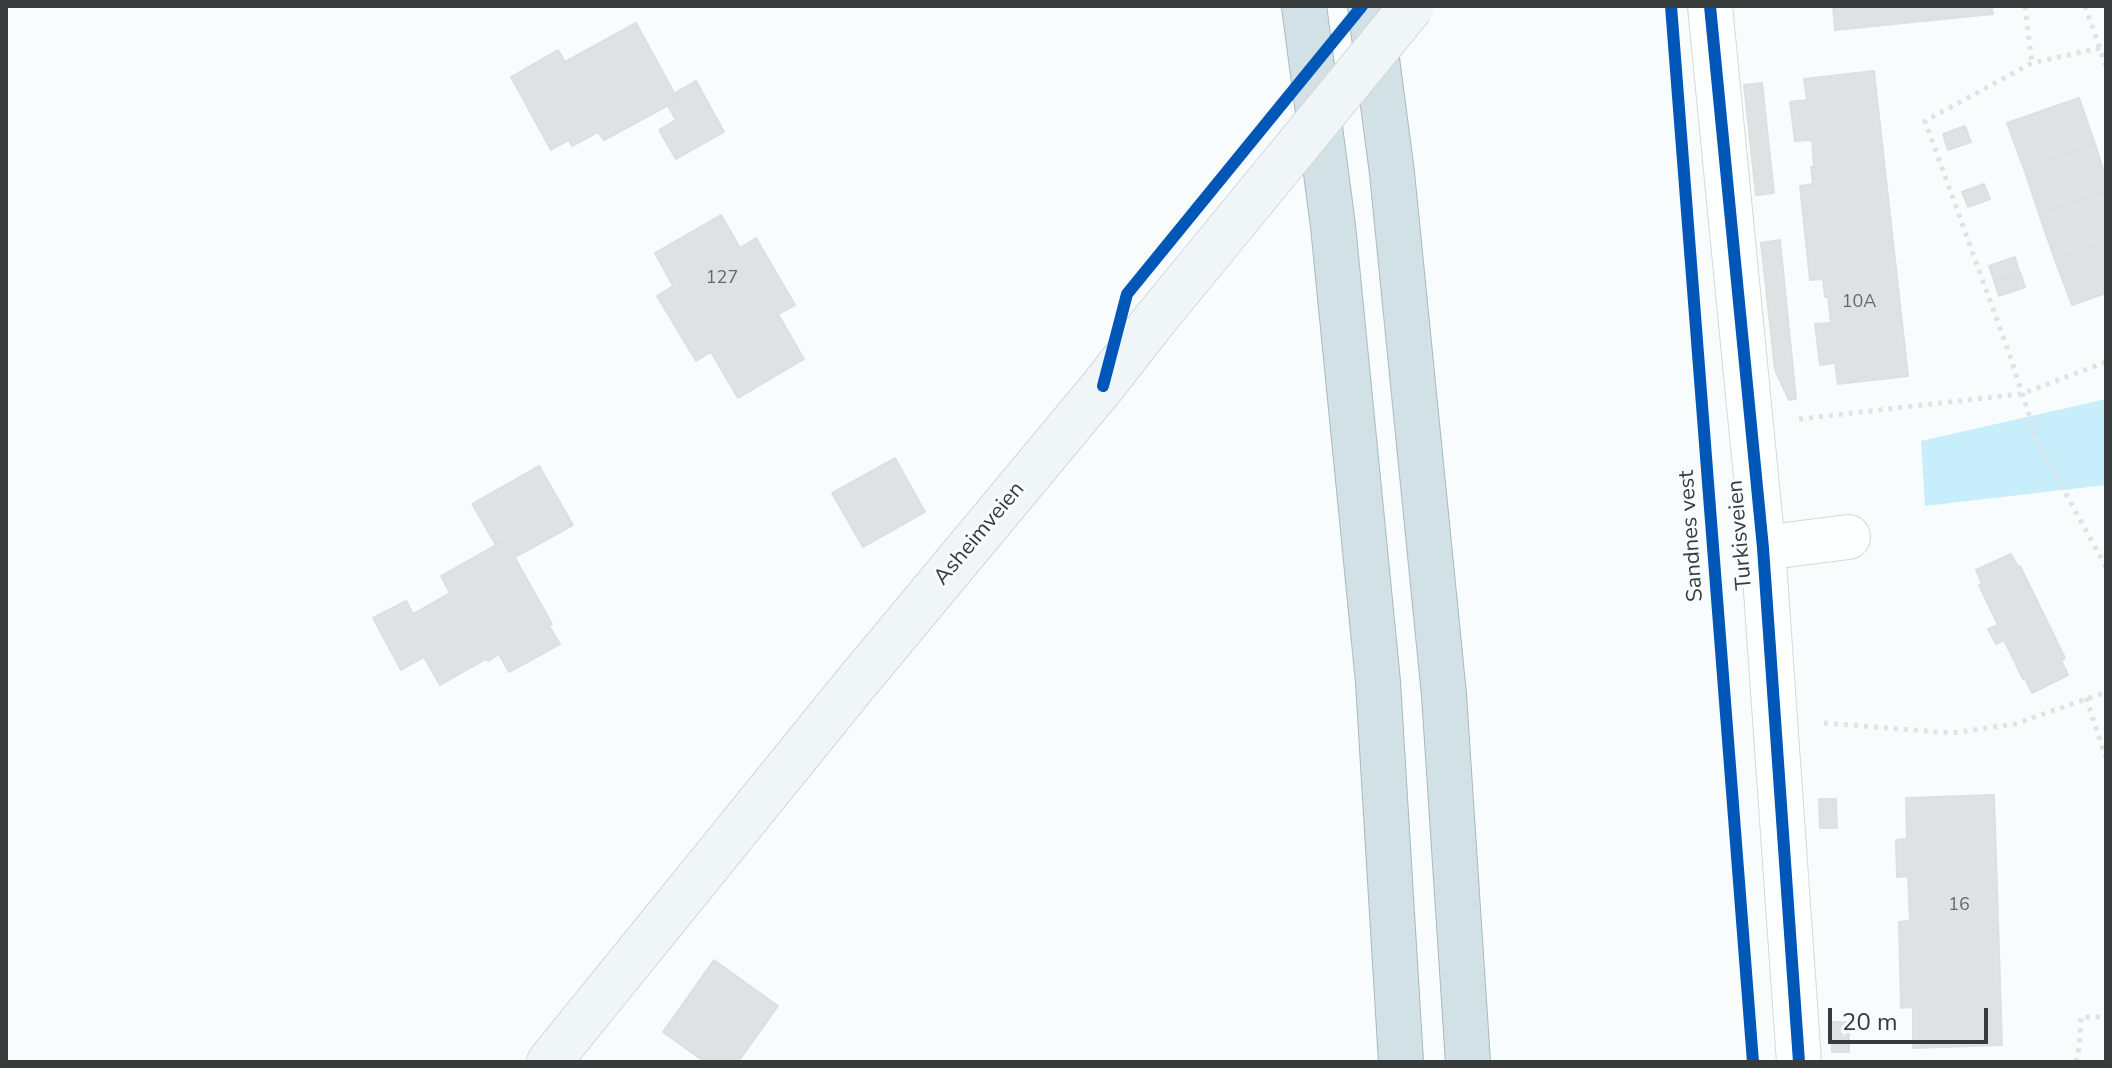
<!DOCTYPE html>
<html>
<head>
<meta charset="utf-8">
<style>
  body { margin:0 }
  #map { position:relative; width:2112px; height:1068px; overflow:hidden; background:#f9fcfd; font-family:"Nunito Sans",sans-serif }
  canvas { display:block }
  .frame { position:absolute; inset:0; border:8px solid #383b3c; pointer-events:none }
  .scale { position:absolute; left:1828px; top:1008px; width:160px; height:36px; box-sizing:border-box; border:4px solid #383b3c; border-top:0; padding-left:10px; font-size:24px; line-height:28px; white-space:nowrap; color:#383b3c; -webkit-text-stroke:6px #f7fdff; paint-order:stroke }
</style>
</head>
<body>
<div id="map">
<canvas width="2112" height="1068"></canvas>
<div class="frame"></div>
<div class="scale">20 m</div>
</div>
<script>
const c = document.querySelector('canvas').getContext('2d');
c.lineJoin = 'round';
function fillPath(path, color) { c.fillStyle = color; c.fill(path, 'evenodd'); }
const poly = rows => new Path2D(rows.map(r => 'M' + r).join(''));
function stroke(path, color, width, dash) { c.strokeStyle = color; c.lineWidth = width; c.lineCap = dash ? 'butt' : 'round'; c.setLineDash(dash || []); c.stroke(path); }
function drawText(font, color, halo, rows, align = 'center') {
  c.font = font + ' "Nunito Sans",sans-serif'; c.lineWidth = 6; c.setLineDash([]); c.textBaseline = 'middle'; c.strokeStyle = halo; c.fillStyle = color; for (const [text, x, y, turn = 0] of rows) {
    c.save(); c.translate(x, y); c.rotate((+turn || 0) * Math.PI / 180); c.textAlign = isNaN(turn) ? turn : align; if (halo) c.strokeText(text, 0, 0); c.fillText(text, 0, 0); c.restore();
  }
}
fillPath(poly([
  [2106,399,2106,485,1925,506,1921,441]
]), '#c8eefb');
const building = poly([
  [1833,6,1992,6,1993,14,1835,30,1833,6],
  [636,23,678,100,604,140,598,132,572,146,569,140,551,150,511,77,558,50,565,62,636,23],
  [1874,71,1908,376,1838,384,1835,363,1820,365,1815,324,1831,323,1828,297,1825,297,1823,279,1810,280,1800,186,1813,184,1811,167,1814,167,1812,140,1795,141,1790,102,1807,100,1804,79,1874,71],
  [696,81,724,132,676,159,659,130,676,120,668,106,678,100,675,93,696,81],
  [1762,83,1774,193,1756,195,1744,85,1762,83],
  [2079,98,2095,144,2024,169,2007,123,2079,98],
  [1965,126,1971,142,1948,150,1943,134,1965,126],
  [2095,144,2106,179,2106,191,2039,214,2024,169,2095,144],
  [1984,184,1990,199,1968,207,1962,192,1984,184],
  [2106,191,2106,242,2055,260,2039,214,2106,191],
  [721,215,740,248,756,238,795,305,778,314,804,359,738,398,711,352,696,361,657,296,673,286,655,253,721,215],
  [1780,240,1796,399,1789,400,1775,370,1761,243,1780,240],
  [2106,242,2106,293,2072,305,2055,260,2106,242],
  [2015,257,2019,271,1994,280,1989,266,2015,257],
  [2020,272,2025,287,1999,296,1994,281,2020,272],
  [895,458,925,512,863,547,832,493,895,458],
  [539,466,573,525,515,557,505,540,496,545,472,504,539,466],
  [505,540,552,624,549,626,560,644,509,672,499,654,488,661,486,659,440,685,424,657,401,670,373,618,406,601,413,614,450,593,441,576,505,540],
  [2011,554,2018,567,2020,566,2065,658,2061,660,2068,675,2032,693,2025,679,2023,679,2004,640,1996,644,1988,629,1998,625,1979,585,1982,583,1976,570,2011,554],
  [1994,795,2002,1045,1913,1048,1913,1007,1901,1008,1899,922,1910,921,1908,876,1897,877,1896,840,1907,839,1906,798,1994,795],
  [1819,799,1836,799,1837,828,1820,828,1819,799],
  [714,960,778,1006,738,1062,705,1062,663,1032,714,960],
  [1831,1022,1849,1022,1849,1052,1832,1052,1831,1022]
]);
fillPath(building, '#dfe2e3');
stroke(building, '#dde0e1', 2);
const street = poly([
  [1710,6,1763,548,1799,1062],
  [1763,548,1848,537]
]);
const secondary = poly([
  [549,1062,852,688,1103,386,1153,322]
]);
const highway = poly([
  [1304,6,1333,226,1378,682,1401,1062],
  [1370,6,1392,173,1444,695,1468,1062]
]);
stroke(street, '#d5d8d9', 46);
stroke(secondary, '#d5d8d9', 46);
stroke(highway, '#a8b9be', 46);
stroke(poly([
  [2025,6,2032,63],
  [2085,6,2106,66],
  [2100,48,2032,63,1925,121,2009,353,2039,445,2106,567],
  [1799,419,2021,394,2106,362],
  [2086,698,2106,758],
  [1824,723,1952,733,2015,724,2106,692],
  [2076,1062,2079,1048,2081,1017,2106,1017]
]), '#e1e2e3', 5, [4, 6]);
stroke(street, '#feffff', 44);
stroke(secondary, '#f0f5f7', 44);
stroke(highway, '#d2e1e5', 44);
const secondaryBridge = poly([
  [1153,322,1412,6]
]);
stroke(secondaryBridge, '#d5d8d9', 46, []);
stroke(secondaryBridge, '#f0f5f7', 44);
stroke(poly([
  [1671,6,1753,1062],
  [1710,6,1763,548,1799,1062],
  [1103,386,1127,294,1362,6]
]), '#0057b8', 12);
drawText('18px', '#646868', null, [
  ["127",722,279],
  ["10A",1859,303],
  ["16",1959,906]
]);
drawText('22px', '#383b3c', '#f7fdff', [
  ["Asheimveien",980,534,-50],
  ["Turkisveien",1741,535,-95],
  ["Sandnes vest",1692,536,-94]
]);
</script>
</body>
</html>
